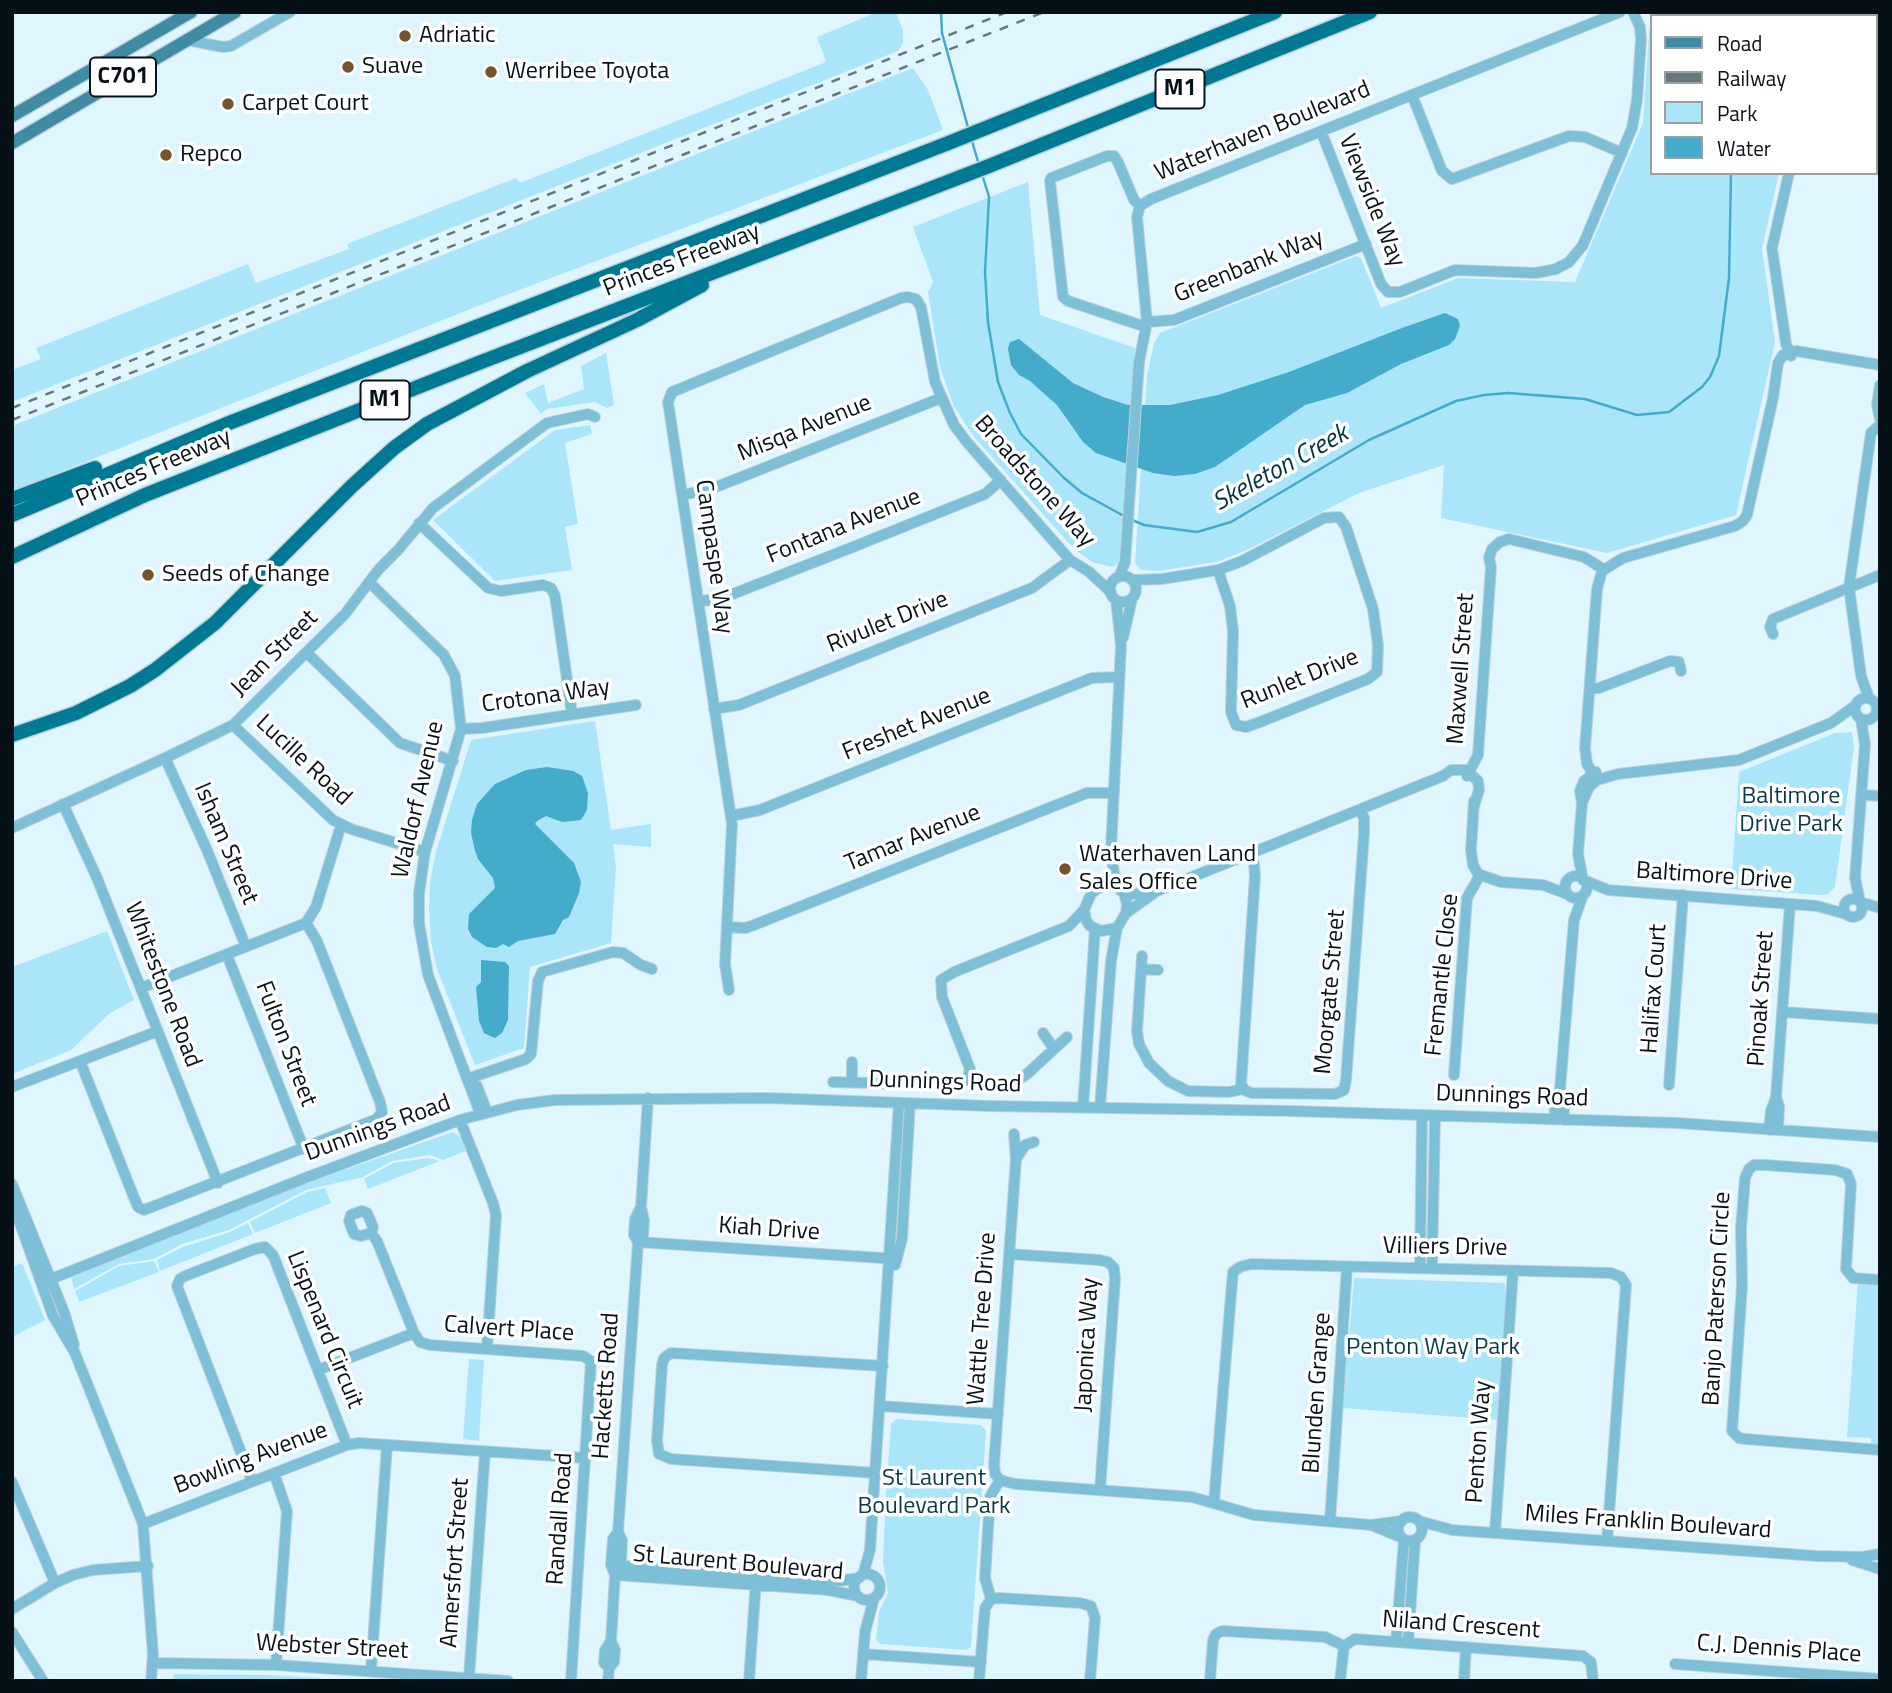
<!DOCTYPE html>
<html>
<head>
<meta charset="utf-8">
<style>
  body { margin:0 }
  #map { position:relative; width:1892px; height:1693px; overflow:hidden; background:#e0f6fe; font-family:"Titillium Web",sans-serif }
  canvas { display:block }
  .frame { position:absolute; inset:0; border:14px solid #051116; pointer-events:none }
  .legend { position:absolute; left:1650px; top:14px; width:228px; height:161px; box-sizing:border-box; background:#fff; border:2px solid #9ba0a2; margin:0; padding:9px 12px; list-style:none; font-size:21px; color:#051116 }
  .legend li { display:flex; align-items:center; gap:14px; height:35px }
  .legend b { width:35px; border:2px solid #9ba0a2 }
</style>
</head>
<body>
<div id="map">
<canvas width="1892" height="1693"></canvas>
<div class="frame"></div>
<ul class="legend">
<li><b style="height:9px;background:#3e8ba3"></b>Road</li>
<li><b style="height:9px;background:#66777d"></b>Railway</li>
<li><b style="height:19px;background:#abe5f9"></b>Park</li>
<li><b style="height:19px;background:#44abcb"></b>Water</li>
</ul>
</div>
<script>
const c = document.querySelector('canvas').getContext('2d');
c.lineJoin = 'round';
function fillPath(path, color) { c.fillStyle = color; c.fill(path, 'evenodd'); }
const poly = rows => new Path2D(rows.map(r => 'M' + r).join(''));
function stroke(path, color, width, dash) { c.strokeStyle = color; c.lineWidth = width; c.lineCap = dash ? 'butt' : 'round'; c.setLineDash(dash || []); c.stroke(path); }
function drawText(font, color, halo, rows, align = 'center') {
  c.font = font + ' "Titillium Web",sans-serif'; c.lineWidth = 7; c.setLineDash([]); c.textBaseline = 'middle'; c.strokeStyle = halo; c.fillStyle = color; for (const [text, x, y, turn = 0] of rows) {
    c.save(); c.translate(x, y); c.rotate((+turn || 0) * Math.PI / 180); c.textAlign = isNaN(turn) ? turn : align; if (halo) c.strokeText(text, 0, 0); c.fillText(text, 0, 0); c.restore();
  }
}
fillPath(poly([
  [877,12,896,12,903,31,903,43,898,51,12,402,12,370,41,359,36,348,248,264,256,283,349,249,347,244,516,178,520,183,826,62,817,37],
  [1652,12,1880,12,1880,98,1876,98,1876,16,1652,16,1652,173,1779,173,1762,249,1775,342,1736,515,1607,553,1441,518,1444,465,1359,493,1249,549,1217,562,1159,571,1141,570,1135,563,1147,376,1154,343,1160,333,1356,256,1361,258,1381,308,1458,278,1575,282,1643,123,1649,32],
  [913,68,928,90,943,130,501,297,12,491,12,426],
  [1028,182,1040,315,1135,348,1119,562,1114,567,1094,563,1075,550,975,438,954,407,940,367,928,292,933,282,913,227],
  [606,353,614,405,607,408,595,402,547,409,541,414,525,393,544,384,548,403,584,389,581,366],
  [590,425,592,434,565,443,578,524,565,527,572,570,495,581,433,520,555,430],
  [595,721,611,830,651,824,651,847,613,844,616,867,611,943,530,967,524,1048,475,1065,437,969,431,942,429,908,430,882,436,852,471,740],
  [1852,732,1854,747,1835,887,1828,894,1821,895,1731,889,1739,772,1835,733],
  [107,931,134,1000,110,1013,71,1050,12,1074,12,967],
  [453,1132,462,1138,466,1151,443,1160,430,1155,392,1161,363,1177,306,1190,229,1230,182,1244,154,1259,119,1264,74,1289,71,1276,312,1181],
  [428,1158,440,1161,368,1189,364,1179,393,1163],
  [325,1188,331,1203,255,1233,250,1222,307,1192],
  [248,1223,253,1234,160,1271,157,1260,183,1247,230,1232],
  [154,1261,159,1272,79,1302,75,1291,119,1266],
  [22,1263,45,1320,12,1337,12,1267],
  [1354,1278,1505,1283,1506,1296,1498,1420,1343,1408],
  [1858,1282,1880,1284,1880,1446,1871,1445,1871,1438,1847,1437],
  [469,1359,484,1360,479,1441,463,1439],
  [896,1419,981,1425,986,1431,971,1647,966,1650,880,1644,876,1640,879,1612,888,1593,883,1561,886,1493,891,1424],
  [174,1674,270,1675,321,1678,321,1681,173,1681]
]), '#abe5f9');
fillPath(poly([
  [1445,313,1458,319,1460,326,1455,339,1449,345,1401,364,1347,393,1305,405,1215,467,1195,474,1174,476,1153,473,1096,453,1083,442,1057,405,1030,381,1019,375,1011,365,1008,349,1010,342,1019,339,1073,383,1103,397,1128,405,1170,405,1218,395,1289,372,1402,328],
  [547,767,573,771,582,776,588,793,587,810,581,820,562,822,546,816,537,821,535,824,574,863,581,882,579,893,569,917,563,920,555,934,518,941,509,947,503,944,496,948,487,947,472,937,468,929,469,914,495,888,493,878,478,859,475,851,471,833,472,820,477,804,495,784,526,770],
  [481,960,505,962,509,966,508,1020,502,1033,495,1038,484,1033,479,1021,476,987,481,982]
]), '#44abcb');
stroke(poly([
  [941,12,942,33,969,131],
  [1767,16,1770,12],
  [972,141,979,165],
  [982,174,989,197,985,272,988,322,998,382,1010,413,1021,434,1063,477,1082,493,1124,516],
  [1130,519,1144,525,1197,532,1231,522,1369,440,1456,401,1484,395,1508,393,1585,399,1637,415,1669,412,1702,387,1710,377,1719,356,1729,278,1731,173]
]), '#44abcb', 2.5);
const minor = poly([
  [187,40,223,47,231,46,290,12],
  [1412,95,1442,171,1452,179,1569,136,1585,137,1622,153],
  [1876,106,1880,106],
  [1321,131,1381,284,1388,292,1400,292,1455,270,1536,273,1556,269,1569,262,1583,245,1632,128,1637,100,1641,39,1640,27,1633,12],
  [1789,173,1772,248,1786,344,1791,356],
  [1140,206,1134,200,1118,162,1114,156,1107,156,1051,178,1050,181,1063,297,1068,301,1146,327],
  [1147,322,1174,320,1366,244],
  [1880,385,1877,405,1880,419],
  [683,495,711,489,941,398],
  [419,523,488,588,501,591,543,585,551,588,555,596,572,714],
  '1110 589a13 13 0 1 1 26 0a13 13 0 1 1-26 0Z',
  [1119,577,1125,562,1139,362,1147,322,1137,217,1140,206,1151,199,1620,12],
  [1132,580,1162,579,1218,570,1242,561,1324,518,1339,517,1346,527,1373,609,1378,645,1377,672,1368,679,1260,722,1246,727,1236,725,1231,712,1233,631,1230,606,1218,570],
  [369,582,444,655,455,676,461,729,425,852,419,893,419,923,428,975,480,1113],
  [1116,600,1121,645,1111,851,1115,880,1120,889],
  [698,602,725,597,848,549,985,494,1001,480],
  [1773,634,1770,627,1773,619,1880,575],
  [1123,638,1132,599],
  [307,653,400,743,453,761],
  [1590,689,1599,688,1670,661,1679,662,1681,671],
  '1855 709a11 11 0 1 1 22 0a11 11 0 1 1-22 0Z',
  [1869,698,1861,676,1849,587,1871,433,1880,425],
  [714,709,739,705,1032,588,1070,560],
  [233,725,333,820,351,829,425,852],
  [461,729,482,728,636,705],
  [165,758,207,850,246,947],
  [1467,776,1478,755,1491,567,1489,558,1492,549,1500,542,1509,539,1584,557,1603,569],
  [1597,780,1587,764,1585,748,1597,589,1602,571,1623,558,1735,526,1743,521,1747,515,1773,398,1778,363,1783,355,1796,351,1880,365],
  [1862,795,1880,796],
  [1474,801,1471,850,1473,865,1478,874,1501,882,1543,885,1567,894],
  [1582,803,1589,787,1597,780,1618,774,1739,760,1831,723,1856,705],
  [63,804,97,878,218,1183],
  [731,816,760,810,1092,678,1119,677],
  [12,828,165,758,233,725,345,614,379,569,398,550,433,508,547,423,588,414,595,417],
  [1250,854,1254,864,1255,876,1241,1085,1246,1091,1252,1093,1335,1094,1344,1090,1346,1080,1364,834,1364,818,1360,810],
  '1565 887a11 11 0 1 1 22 0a11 11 0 1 1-22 0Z',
  [1583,880,1578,854,1582,803,1580,791,1584,781,1596,772],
  [1584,880,1608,890,1817,906,1846,914],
  [1107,886,1116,887,1124,893,1127,904,1126,913,1117,928,1101,931,1090,926,1086,920,1084,910,1091,894,1098,888,1107,886],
  [1125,895,1157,891,1443,776,1451,770,1466,770,1478,781,1479,790,1474,806],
  '1844 908a9 9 0 1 1 18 0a9 9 0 1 1-18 0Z',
  [1860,902,1855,878,1865,745,1861,719],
  [1860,902,1880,908],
  [1126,913,1154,893],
  [728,927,745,928,754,925,1087,793,1114,793],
  [227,955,304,1149],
  [1142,956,1137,1031,1139,1044,1149,1063,1168,1081,1188,1091,1229,1092,1243,1089],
  [1142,969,1158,970],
  [141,988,306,923,316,907,341,825],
  [729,990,725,964,732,824,668,402,672,392,901,298,908,297,916,299,921,307,935,382,954,425,966,441,1070,560,1088,571,1111,592],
  [1783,1012,1880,1019],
  [1043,1033,1054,1049],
  [80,1061,135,1200,138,1207,144,1210,377,1119,382,1112,380,1102,317,941,306,923],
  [1454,1075,1467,898,1480,875],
  [968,1078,988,1086,1011,1085,1027,1074,1067,1037],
  [467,1079,526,1059,531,1054,538,981,542,972,613,952,623,953,641,965,652,969],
  [833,1082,954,1085,963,1082,968,1078,970,1069,942,997,941,980,954,972,1069,926,1084,910],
  [852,1082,852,1062],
  [1669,1085,1683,895],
  [477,1086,487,1112],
  [12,1087,158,1031],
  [1560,1089,1564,1100,1564,1120],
  [1776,1097,1779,1106,1778,1130],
  [1083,1108,1095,929],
  [1100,1108,1111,961,1117,928],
  [1554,1119,1556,1098,1560,1089,1574,920,1583,895],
  [460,1120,493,1203,496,1215,487,1349],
  [1769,1130,1771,1111,1776,1097,1790,904],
  [1016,1159,1025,1145,1034,1142],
  [12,1184,64,1312,74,1345],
  [12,1201,53,1316,75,1353,143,1524,153,1654,151,1681],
  [371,1233,361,1236,354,1234,349,1221,351,1215,362,1211,367,1213,373,1227,371,1233,377,1241,414,1333,420,1342,430,1345,583,1356,591,1361,571,1681],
  [638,1242,897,1259],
  [638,1242,634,1235,635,1219,641,1207],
  [1009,1254,1099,1260,1108,1262,1114,1268,1115,1279,1100,1490],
  [895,1265,902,1239,910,1103],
  [1420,1268,1422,1116],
  [1432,1268,1435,1116],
  [1880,1280,1853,1278,1846,1269,1851,1184,1847,1174,1835,1170,1765,1165,1754,1165,1749,1169,1745,1178,1741,1229,1742,1286,1732,1431,1739,1438,1746,1439,1880,1450],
  [41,1283,305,1178,460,1120,517,1105,555,1100,768,1098,989,1106,1292,1111,1677,1123,1880,1137],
  [318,1370,414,1333],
  [880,1406,998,1414],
  [274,1473,287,1511,276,1665],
  [876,1473,671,1459,659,1454,657,1441,662,1365,664,1358,671,1353,883,1366],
  [1000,1480,1015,1484,1192,1497,1254,1515,1371,1525,1402,1521],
  [1000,1480,995,1474,994,1465,1016,1159,1014,1134],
  [252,1481,177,1286,180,1279,185,1276,255,1249,265,1247,273,1255,347,1445],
  [12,1482,55,1583],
  [1214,1502,1232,1283,1233,1272,1240,1267,1251,1264,1611,1273,1621,1277,1626,1285,1607,1541],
  '1398 1529a12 12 0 1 1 24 0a12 12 0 1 1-24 0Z',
  [1330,1521,1347,1267],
  [1419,1521,1452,1530,1817,1556,1862,1557,1880,1554],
  [143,1524,347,1445,359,1443,586,1458],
  [1371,1525,1400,1537],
  [1495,1533,1513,1271],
  [1852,1560,1880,1569],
  [611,1565,839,1581,859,1578],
  '854 1587a13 13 0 1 1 26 0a13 13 0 1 1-26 0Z',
  [615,1575,611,1565,613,1539,618,1532,638,1242,643,1237,644,1220,641,1207,648,1098],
  [615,1575,828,1590,858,1596],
  [863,1575,870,1550,899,1103],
  [991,1599,1000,1598,1080,1603,1091,1606,1095,1618,1090,1681],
  [991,1599,985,1578,990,1497,1000,1480],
  [12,1609,55,1583,73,1575,93,1570,148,1566],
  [12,1632,43,1681],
  [1396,1642,1404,1540],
  [1408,1643,1415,1541],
  [863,1654,981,1662],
  [154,1663,276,1665,508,1681],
  [1675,1664,1880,1679],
  [609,1668,614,1662,615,1650,611,1641],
  [371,1671,387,1445],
  [469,1678,485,1452],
  [608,1681,609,1668,604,1663,605,1650,611,1641,615,1575,621,1565,622,1540,618,1532],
  [749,1681,756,1580],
  [861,1681,865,1632,874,1598],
  [979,1681,985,1608,991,1599],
  [1210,1681,1213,1640,1216,1634,1222,1631,1325,1637,1344,1646],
  [1340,1681,1344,1646,1355,1639,1583,1656,1591,1662,1593,1681],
  [1464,1681,1466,1647]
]);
const major = poly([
  [12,116,191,12],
  [12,143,235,12]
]);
const highway = poly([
  [12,499,95,468],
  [12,515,229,423,951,142,1275,12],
  [12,557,145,495,476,364,989,166,1370,12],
  [12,735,76,713,130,686,155,670,215,623,352,486,394,448,427,424,527,371,637,320,702,285]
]);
stroke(minor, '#bdd1d9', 12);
stroke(major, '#bdd1d9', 15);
stroke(highway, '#bdd1d9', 17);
stroke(minor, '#7dbfd6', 10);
stroke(major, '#3e8ba3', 12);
stroke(highway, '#007995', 14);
stroke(poly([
  [12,408,1007,12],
  [12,420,1044,12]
]), '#66777d', 2.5, [9, 9]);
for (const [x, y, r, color] of [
  [405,36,7,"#75552b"],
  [348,67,7,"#75552b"],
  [491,72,7,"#75552b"],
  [228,104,7,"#75552b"],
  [166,155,7,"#75552b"],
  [148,575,7,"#75552b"],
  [1065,869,7,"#75552b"]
]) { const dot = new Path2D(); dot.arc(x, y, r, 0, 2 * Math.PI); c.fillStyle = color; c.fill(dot); stroke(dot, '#fff', 2.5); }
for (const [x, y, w] of [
  [123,77,66],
  [1180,89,49],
  [385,400,49]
]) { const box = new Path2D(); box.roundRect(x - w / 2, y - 19.5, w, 39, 5); c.fillStyle = '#fff'; c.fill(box); stroke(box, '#051116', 2); }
drawText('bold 23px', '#051116', null, [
  ["C701",123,77],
  ["M1",1180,89],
  ["M1",385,400]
]);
drawText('24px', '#051116', '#fff', [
  ["Adriatic",419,36],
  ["Suave",362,67],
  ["Werribee Toyota",505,72],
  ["Carpet Court",242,104],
  ["Repco",180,155],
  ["Seeds of Change",162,575],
  ["Waterhaven Land",1079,855],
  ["Sales Office",1079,883]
], 'left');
drawText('24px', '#051116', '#fff', [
  ["Waterhaven Boulevard",1263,132,-22],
  ["Viewside Way",1371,201,68],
  ["Princes Freeway",682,261,-21],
  ["Greenbank Way",1249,267,-22],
  ["Misqa Avenue",805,429,-22],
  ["Princes Freeway",154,469,-23],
  ["Broadstone Way",1034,482,48],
  ["Fontana Avenue",844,527,-22],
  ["Campaspe Way",713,557,82],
  ["Rivulet Drive",888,623,-22],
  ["Jean Street",275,654,-45],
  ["Maxwell Street",1462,669,-86],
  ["Runlet Drive",1300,680,-22],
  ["Crotona Way",546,697,-8],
  ["Freshet Avenue",917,725,-22],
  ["Lucille Road",303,761,43],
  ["Waldorf Avenue",419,800,-77],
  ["Tamar Avenue",913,839,-22],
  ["Isham Street",225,844,67],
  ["Baltimore Drive",1714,877,4],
  ["Fremantle Close",1443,975,-84],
  ["Whitestone Road",162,985,69],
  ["Halifax Court",1655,989,-86],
  ["Moorgate Street",1331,992,-85],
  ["Pinoak Street",1762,999,-86],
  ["Fulton Street",285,1044,69],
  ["Dunnings Road",945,1083,2],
  ["Dunnings Road",1512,1097,2],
  ["Dunnings Road",378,1129,-20],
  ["Kiah Drive",769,1230,4],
  ["Villiers Drive",1445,1248,1],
  ["Banjo Paterson Circle",1718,1299,-87],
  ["Wattle Tree Drive",983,1319,-86],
  ["Lispenard Circuit",324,1330,68],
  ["Calvert Place",509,1330,4],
  ["Japonica Way",1088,1345,-87],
  ["Hacketts Road",607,1386,-86],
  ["Blunden Grange",1318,1393,-86],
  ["Penton Way",1480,1442,-86],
  ["Bowling Avenue",251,1459,-21],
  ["Randall Road",561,1519,-86],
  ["Miles Franklin Boulevard",1648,1523,4],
  ["Amersfort Street",456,1563,-86],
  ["St Laurent Boulevard",738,1564,5],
  ["Niland Crescent",1461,1626,4],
  ["Webster Street",332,1648,3],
  ["C.J. Dennis Place",1779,1650,4]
]);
drawText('24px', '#093947', '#fff', [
  ["Baltimore",1791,797],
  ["Drive Park",1791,825],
  ["Penton Way Park",1433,1348],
  ["St Laurent",934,1479],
  ["Boulevard Park",934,1507]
]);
drawText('italic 26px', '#023341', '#fff', [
  ["Skeleton Creek",1281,469,-29]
]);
</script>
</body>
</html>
